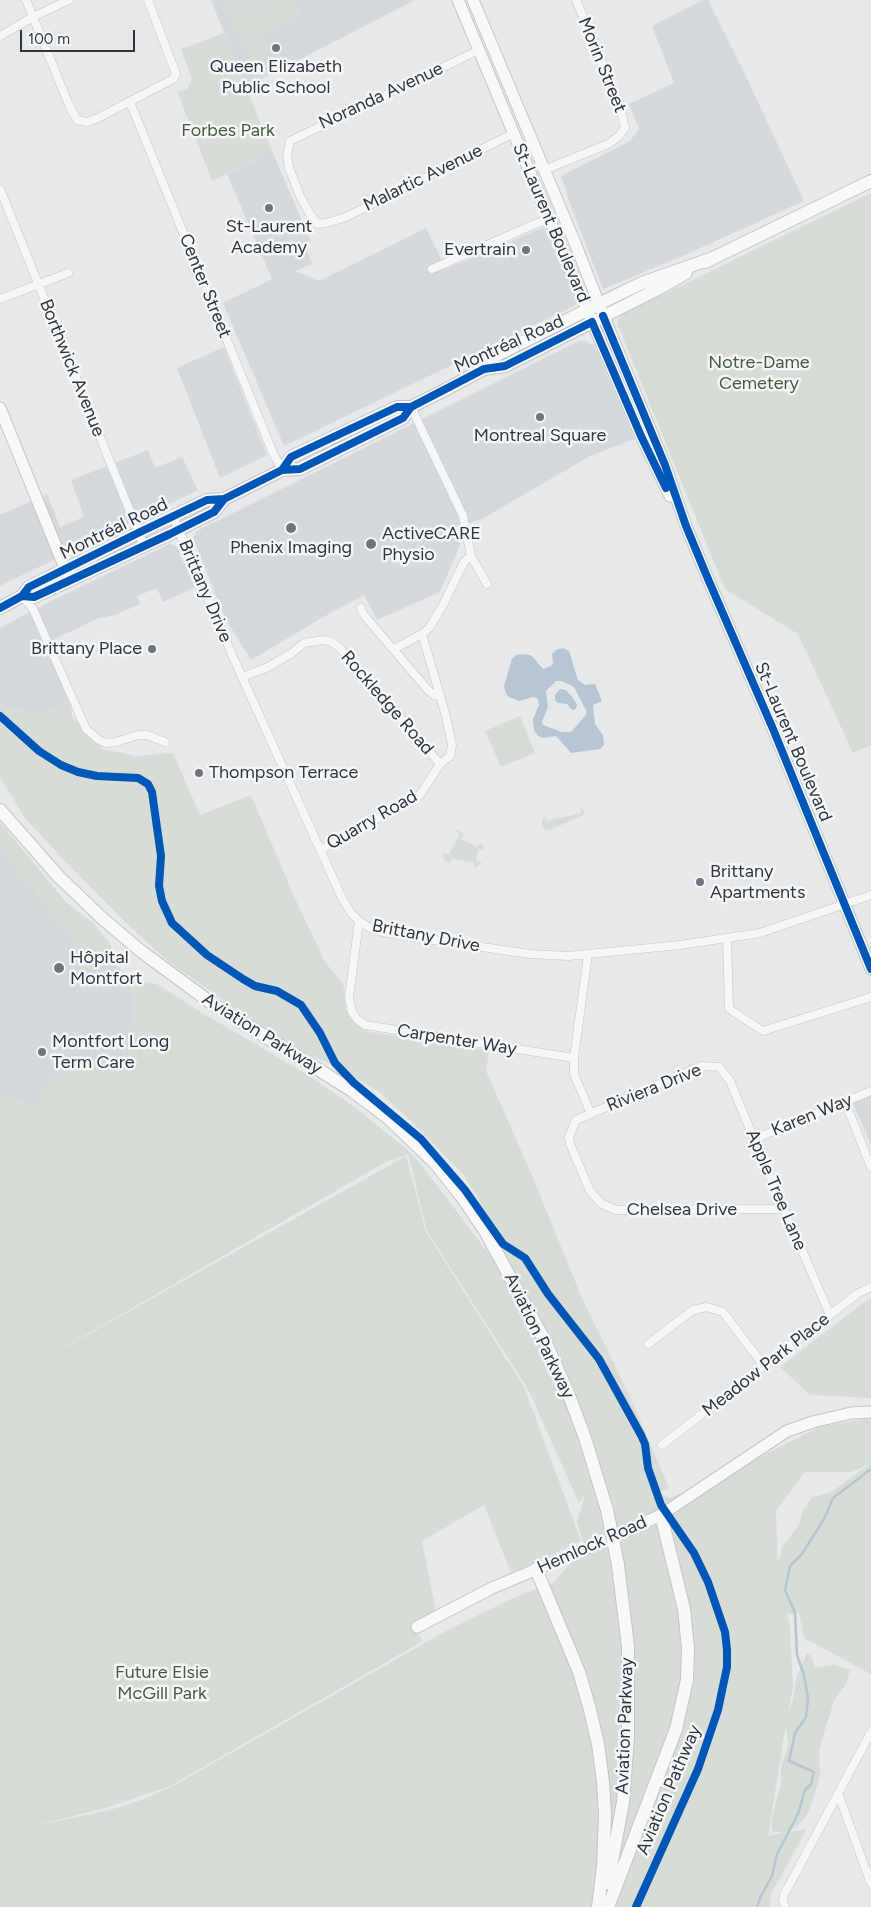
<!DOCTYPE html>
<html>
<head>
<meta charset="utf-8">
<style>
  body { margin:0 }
  #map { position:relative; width:871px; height:1907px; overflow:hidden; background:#e6e8ea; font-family:Figtree,sans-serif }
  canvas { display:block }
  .scale { position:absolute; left:20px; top:30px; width:115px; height:22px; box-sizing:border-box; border:2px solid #2d3742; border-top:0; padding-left:6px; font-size:15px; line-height:18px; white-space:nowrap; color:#2d3742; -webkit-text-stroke:4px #f4f6f8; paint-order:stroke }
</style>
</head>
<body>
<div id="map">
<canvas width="871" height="1907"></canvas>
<div class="scale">100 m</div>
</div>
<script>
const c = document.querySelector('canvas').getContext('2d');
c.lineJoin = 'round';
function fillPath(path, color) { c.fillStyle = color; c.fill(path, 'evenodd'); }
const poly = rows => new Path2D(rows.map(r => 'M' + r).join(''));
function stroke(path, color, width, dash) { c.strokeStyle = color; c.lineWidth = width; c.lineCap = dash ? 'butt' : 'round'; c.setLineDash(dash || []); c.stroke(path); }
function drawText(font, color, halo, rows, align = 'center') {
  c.font = font + ' Figtree,sans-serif'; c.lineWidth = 5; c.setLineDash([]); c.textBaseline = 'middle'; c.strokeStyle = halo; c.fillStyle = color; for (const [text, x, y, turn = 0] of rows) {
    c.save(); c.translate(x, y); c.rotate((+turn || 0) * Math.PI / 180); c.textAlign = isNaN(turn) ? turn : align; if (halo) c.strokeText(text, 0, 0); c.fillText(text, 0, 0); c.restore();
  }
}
fillPath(poly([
  [211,0,415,0,246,87],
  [703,0,708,0,743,70,804,201,685,255,603,289,572,209,561,176,630,141,639,129,629,104,674,83,652,26],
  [272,151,311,242,305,245,312,264,295,271,319,281,426,228,446,269,544,227,580,303,284,446,223,303,272,279,227,174],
  [581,340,594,345,635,439,592,455,482,519,454,527,460,545,440,592,377,620,364,595,325,616,251,660,225,618,193,538,197,531],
  [224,347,267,455,220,478,177,368],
  [148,450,155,468,182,457,198,490,0,586,0,515,47,494,60,527,84,517,71,480],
  [170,544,176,546,195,587,163,602,157,588,137,596,140,604,115,615,96,619,57,638,45,646,71,701,40,714,3,706,0,703,0,628,45,604],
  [0,839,106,957,132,979,132,1024,120,1067,91,1059,51,1078,35,1108,0,1094],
  [871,1095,871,1145,853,1103]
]), '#d5d8dd');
fillPath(poly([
  [221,0,263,0,228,16],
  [271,0,295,0,303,17,256,39,275,42,279,52,276,63,255,72,248,56,249,45,255,39,242,45,230,19],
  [224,33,272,151,212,181,177,91,187,89,192,79,181,49],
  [871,193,871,745,853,753,798,634,725,589,617,323,619,317,623,314],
  [71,701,72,716,95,739,102,749,136,756,173,753,200,815,251,795,293,894,325,962,343,984,346,1010,369,1032,489,1050,486,1071,531,1173,582,1298,630,1397,669,1488,657,1493,670,1498,727,1474,819,1427,871,1417,871,1674,804,1638,799,1612,791,1615,787,1612,790,1626,793,1687,788,1715,793,1700,797,1676,807,1653,812,1657,815,1668,833,1665,850,1669,846,1684,834,1701,823,1736,819,1751,820,1776,809,1812,799,1825,788,1832,807,1829,772,1892,769,1907,0,1907,0,1094,35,1108,51,1078,91,1059,120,1067,132,1024,132,979,157,984,199,1011,308,1075,356,1108,409,1151,423,1167,492,1258,503,1239,463,1174,410,1120,378,1091,323,1060,311,1056,260,1026,165,959,124,921,61,857,25,818,0,777,0,703,4,706,40,714],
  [408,1154,427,1231,529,1391,579,1503,585,1495,577,1522,585,1547,554,1582,513,1598,446,1631,175,1785,141,1800,110,1810,34,1826,109,1807,170,1786,423,1641,413,1624,436,1611,422,1541,484,1505,511,1573,581,1541,524,1387,426,1232,406,1156,28,1368,386,1162],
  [868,1465,833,1491,812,1498,803,1510,799,1525,782,1547,778,1565,776,1511,805,1472,851,1472],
  [786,1724,788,1745,781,1768,781,1784,772,1818,772,1831,784,1833,768,1836],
  [520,716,535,753,501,767,485,731],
  [580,807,585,811,584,815,550,830,545,829,542,825,542,820,545,816,547,821,581,813],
  [0,822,65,901,93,923,110,943,113,957,109,966,92,972,87,972,83,969,81,964,82,959,74,954,70,934,50,918,43,903,34,889,21,880,9,857,0,847],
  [458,830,464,834,461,839,477,847,481,843,484,847,485,850,478,849,476,861,482,862,477,867,474,868,474,862,451,859,450,864,444,860,443,853,449,855,460,834,456,831],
  [871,1297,871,1398,810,1395,780,1367]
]), '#d7ddd6');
fillPath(poly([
  [563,648,569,651,578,680,585,685,595,684,602,701,593,705,595,724,603,735,604,745,600,749,571,753,556,736,543,738,538,736,534,730,533,719,539,705,538,699,533,697,519,701,509,697,506,694,504,686,512,659,516,655,526,654,532,656,543,669,551,666,553,663,552,654,556,650],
  [556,681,562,681,574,687,587,712,585,716,571,732,562,732,543,725,542,722,548,707,546,691],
  [560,689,566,690,573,698,577,705,576,709,572,710,567,704,558,703,555,700,555,695]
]), '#b7c6d2');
stroke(poly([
  [757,1907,761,1896,772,1876,777,1854,798,1814,805,1790,811,1784,814,1772,789,1761,795,1733,806,1717,808,1698,804,1675,797,1655,795,1613,785,1590,790,1566,802,1554,812,1538,824,1519,833,1498,871,1469]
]), '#b7c6d2', 2.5);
const street = poly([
  [26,0,69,105,77,120,87,122,98,118,173,79,176,74,148,0],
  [0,36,33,17,69,0],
  [479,50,290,141,287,155,289,168,300,196,311,216,318,224,330,222,346,217,514,133],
  [130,102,273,453,282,470],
  [544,170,608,144,618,137,625,128,619,103,576,0],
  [0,189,144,546],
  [432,269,549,218],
  [0,299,68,273],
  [411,407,463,516,471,556,487,584],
  [173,517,233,657,342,898,351,913,359,921,370,928,382,932,427,939,530,954,568,956,680,945,760,933,871,895],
  [22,596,33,609,86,729,99,740,106,743,116,742,138,735,147,735,165,742],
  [361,608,363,614,428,690,434,695,440,696],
  [394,649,422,634,429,628,442,607,464,562,471,556],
  [242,677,268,667,292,653,304,643,324,640,332,642,340,648,440,764],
  [321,850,420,795,440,764,450,756,452,745,446,716,422,634],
  [359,921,349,997,352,1012,357,1019,365,1025,574,1058],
  [727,939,729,1009,763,1031,871,997],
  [588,954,574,1058,574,1074,591,1114],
  [845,1102,871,1167],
  [754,1139,871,1091],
  [784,1209,616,1210,602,1204,590,1191,570,1144,569,1137,576,1120,701,1066,719,1067,730,1081,754,1139,830,1315],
  [648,1344,693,1310,707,1307,723,1312,764,1366],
  [662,1445,857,1294,871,1287],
  [838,1793,871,1884],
  [785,1907,783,1901,784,1895,871,1732]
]);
const secondary = poly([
  [458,0,596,331,641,436,670,496],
  [473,0,575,243,608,327,665,465,686,526,708,579,773,729,871,969],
  [0,408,68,576],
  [417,1627,492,1588,611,1538,661,1515,787,1431,813,1422,851,1413,871,1412]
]);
const primary = poly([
  [705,262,871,181],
  [484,369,505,366,656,290,686,273],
  [282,470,291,457,397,407,411,407,441,392,484,369,495,356,619,294,642,283,713,258],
  [22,596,34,597,170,534,214,512,224,499,282,470,300,469,403,418,411,407],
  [0,608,22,596,29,587,138,533,207,500,224,499],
  [0,810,59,877,103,919,142,952,210,1002,351,1090,387,1117,435,1163,462,1197,485,1231,545,1341,569,1395,585,1438,607,1510],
  [536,1569,579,1672,589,1706,598,1744,603,1782,605,1814,603,1867,598,1907],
  [608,1883,623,1802,628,1737,628,1646,618,1565],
  [608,1907,676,1729,687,1680,688,1648,684,1609,661,1515]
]);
stroke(street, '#c4c6c8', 9);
stroke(secondary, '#c4c6c8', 13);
stroke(primary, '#c3c5c7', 14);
stroke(street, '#f5f6f7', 8);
stroke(secondary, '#f8f8f8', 11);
stroke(primary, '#f8f8f8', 12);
const primaryBridge = poly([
  [607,1510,618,1565]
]);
stroke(primaryBridge, '#c3c5c7', 14, []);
stroke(primaryBridge, '#f8f8f8', 12);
stroke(poly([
  [603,316,665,465,686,526,708,579,773,729,871,969],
  [282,470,291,457,397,407,411,407,484,369,505,366,592,322,641,436,666,488],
  [22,596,34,597,170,534,214,512,224,499,282,470,300,469,403,418,411,407],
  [0,608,22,596,29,587,138,533,207,500,224,499],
  [0,716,39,751,61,765,78,772,97,776,138,778,148,784,152,792,161,856,159,886,162,901,172,923,207,955,243,979,255,986,277,991,301,1005,320,1033,335,1063,354,1083,421,1139,465,1190,503,1244,525,1258,548,1294,599,1359,641,1435,645,1444,648,1468,661,1505,694,1553,708,1582,725,1632,727,1650,727,1667,718,1710,698,1769,636,1907]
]), '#0057b8', 8);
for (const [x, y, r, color] of [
  [276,48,5,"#6e757d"],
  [269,208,5,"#6e757d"],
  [526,250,5,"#6e757d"],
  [540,417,5,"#6e757d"],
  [291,528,6,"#6e757d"],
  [371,544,6,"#6e757d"],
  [152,649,5,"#6e757d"],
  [199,773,5,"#6e757d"],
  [700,882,5,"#6e757d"],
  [59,968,6,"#6e757d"],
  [42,1052,5,"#6e757d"]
]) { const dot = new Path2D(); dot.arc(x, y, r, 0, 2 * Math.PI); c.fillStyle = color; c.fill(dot); stroke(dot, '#f4f6f8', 2); }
drawText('18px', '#2d3742', '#f4f6f8', [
  ["Morin Street",602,65,68],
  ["Noranda Avenue",381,96,-25],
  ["Malartic Avenue",423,178,-26],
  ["St-Laurent Boulevard",551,223,67],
  ["Center Street",205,286,68],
  ["Montréal Road",509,344,-24],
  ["Borthwick Avenue",72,368,68],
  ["Montréal Road",114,529,-26],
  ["Brittany Drive",205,591,67],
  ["Rockledge Road",387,703,49],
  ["St-Laurent Boulevard",793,742,67],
  ["Quarry Road",372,820,-30],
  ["Brittany Drive",426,936,11],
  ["Aviation Parkway",262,1034,32],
  ["Carpenter Way",457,1040,9],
  ["Riviera Drive",654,1088,-22],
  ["Karen Way",812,1115,-22],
  ["Apple Tree Lane",776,1190,67],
  ["Chelsea Drive",682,1210],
  ["Aviation Parkway",539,1336,64],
  ["Meadow Park Place",766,1365,-38],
  ["Hemlock Road",592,1545,-24],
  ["Aviation Parkway",625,1726,-88],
  ["Aviation Pathway",669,1790,-67]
]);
drawText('18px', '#2d3742', '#f4f6f8', [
  ["Queen Elizabeth",276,67,"center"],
  ["Public School",276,88,"center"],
  ["St-Laurent",269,227,"center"],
  ["Academy",269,248,"center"],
  ["Evertrain",516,250,"right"],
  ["Montreal Square",540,436,"center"],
  ["ActiveCARE",382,534],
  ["Physio",382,555],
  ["Phenix Imaging",291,548,"center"],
  ["Brittany Place",142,649,"right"],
  ["Thompson Terrace",209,773],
  ["Brittany",710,872],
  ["Apartments",710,893],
  ["Hôpital",70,958],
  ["Montfort",70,979],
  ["Montfort Long",52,1042],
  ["Term Care",52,1063]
], 'left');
drawText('18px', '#455d3c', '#f4f6f8', [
  ["Forbes Park",228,131],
  ["Notre-Dame",759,363],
  ["Cemetery",759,384],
  ["Future Elsie",162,1673],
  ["McGill Park",162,1694]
]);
</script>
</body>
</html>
